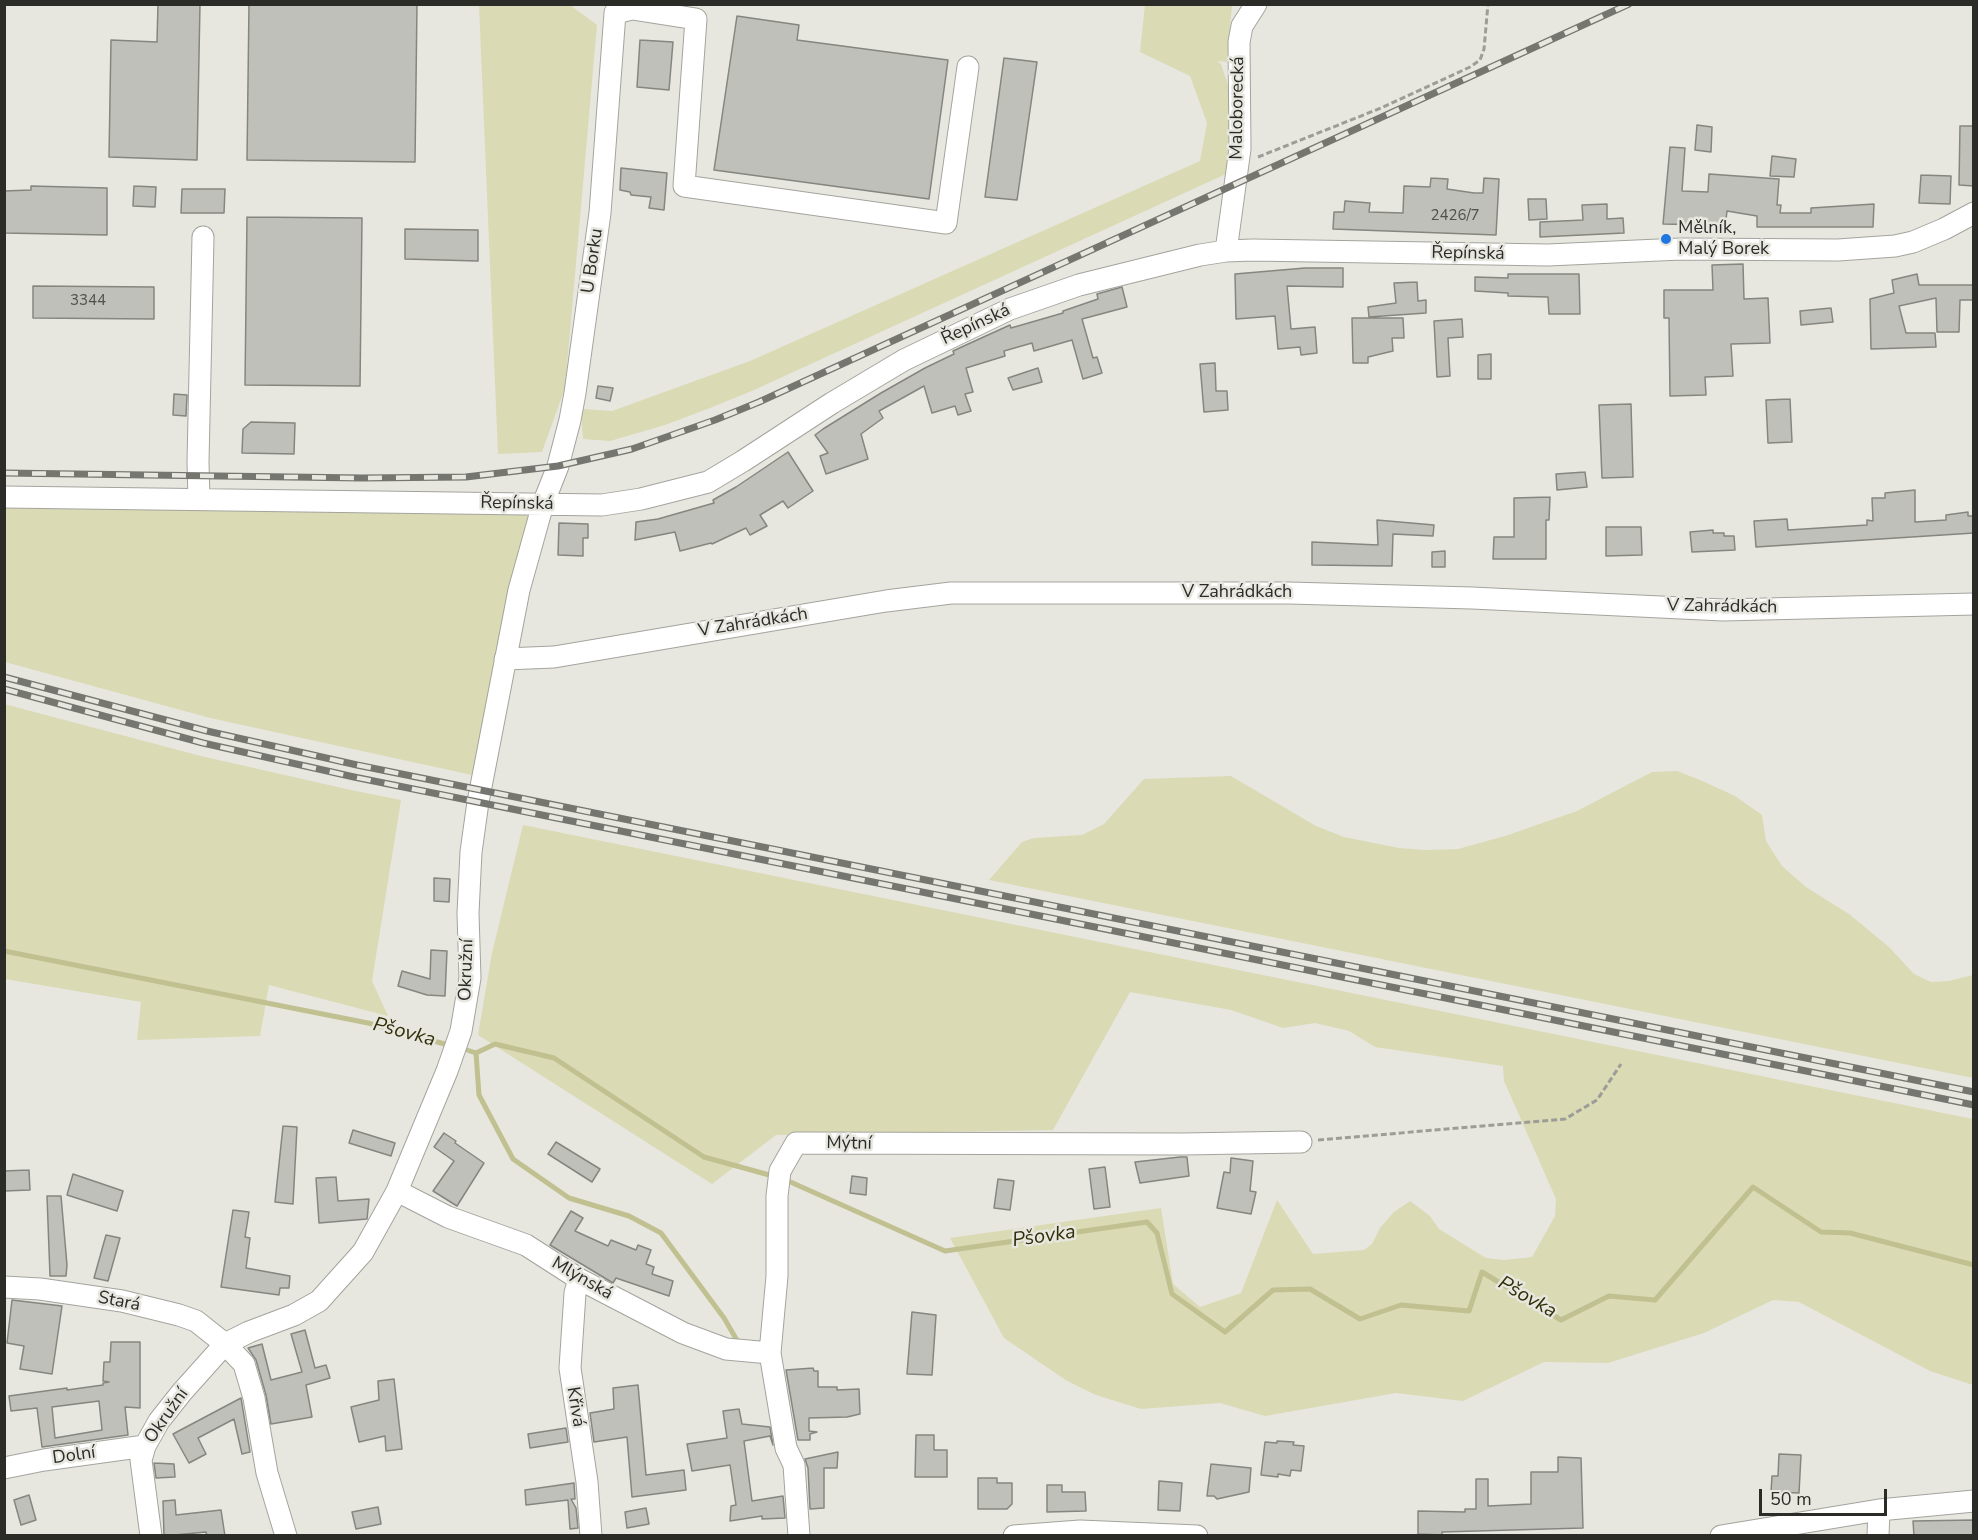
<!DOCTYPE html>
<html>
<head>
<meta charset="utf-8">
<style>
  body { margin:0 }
  #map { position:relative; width:1978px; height:1540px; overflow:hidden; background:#e7e7e0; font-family:"Nunito Sans",sans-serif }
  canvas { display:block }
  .frame { position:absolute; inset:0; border:6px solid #2b2b28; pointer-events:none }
  .scale { position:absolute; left:1759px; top:1489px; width:128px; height:27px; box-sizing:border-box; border:3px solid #2b2b28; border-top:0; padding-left:8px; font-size:18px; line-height:21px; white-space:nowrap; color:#2b2b28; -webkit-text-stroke:4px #e7e7e0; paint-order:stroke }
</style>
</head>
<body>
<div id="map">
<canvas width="1978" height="1540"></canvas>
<div class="frame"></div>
<div class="scale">50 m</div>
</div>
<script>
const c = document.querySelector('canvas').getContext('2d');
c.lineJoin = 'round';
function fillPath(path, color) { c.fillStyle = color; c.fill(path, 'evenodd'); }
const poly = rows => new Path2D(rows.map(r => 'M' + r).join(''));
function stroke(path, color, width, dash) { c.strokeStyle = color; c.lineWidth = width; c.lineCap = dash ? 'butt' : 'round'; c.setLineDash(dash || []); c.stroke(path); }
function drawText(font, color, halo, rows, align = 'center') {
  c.font = font + ' "Nunito Sans",sans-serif'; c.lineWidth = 5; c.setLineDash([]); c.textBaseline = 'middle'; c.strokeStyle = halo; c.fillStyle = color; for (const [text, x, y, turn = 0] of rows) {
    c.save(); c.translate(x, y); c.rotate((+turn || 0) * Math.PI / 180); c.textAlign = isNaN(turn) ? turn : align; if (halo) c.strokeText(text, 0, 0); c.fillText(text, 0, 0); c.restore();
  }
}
fillPath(poly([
  [479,5,570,5,597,25,565,388,542,452,498,454],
  [1145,5,1232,5,1227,62,1217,61,1221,64,1230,91,1231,139,1226,174,754,390,710,408,665,425,610,441,583,439,581,412,583,409,612,411,750,361,1200,161,1207,123,1190,76,1140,52],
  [4,508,531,513,472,775,210,718,5,662],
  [4,704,201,756,351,790,401,800,372,981,388,1016,269,985,260,1036,137,1040,141,1002,5,979],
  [1677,771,1700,780,1735,796,1762,815,1766,841,1782,866,1806,887,1849,914,1889,947,1914,974,1931,982,1949,981,1973,975,1973,1078,989,880,1022,842,1034,838,1082,835,1104,824,1144,779,1231,776,1316,826,1344,837,1399,848,1426,850,1458,849,1505,836,1577,811,1652,772],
  [523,825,1973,1119,1973,1385,1930,1371,1799,1302,1773,1300,1704,1333,1608,1363,1544,1362,1463,1401,1396,1393,1265,1416,1220,1403,1141,1409,1096,1395,1067,1381,1004,1338,950,1238,1161,1208,1173,1284,1200,1307,1241,1293,1277,1200,1313,1254,1364,1250,1372,1244,1380,1228,1394,1212,1410,1201,1430,1216,1439,1229,1486,1258,1504,1260,1532,1257,1555,1216,1556,1199,1504,1081,1503,1066,1375,1047,1349,1031,1315,1023,1283,1028,1231,1010,1130,992,1053,1130,776,1135,712,1184,478,1035,492,953]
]), '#dadab5');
stroke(poly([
  [4,951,368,1023,452,1046],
  [461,1048,476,1053,495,1044,554,1058,704,1157,773,1176],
  [476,1053,479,1095,513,1159,569,1198,629,1216,661,1233,724,1318,738,1342],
  [786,1180,945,1251,1147,1222,1157,1233,1172,1294,1225,1332,1273,1290,1310,1289,1360,1319,1401,1305,1469,1311,1482,1272,1561,1320,1609,1296,1655,1300,1753,1187,1821,1232,1850,1233,1974,1265]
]), '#c1c090', 5);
const building = poly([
  [158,4,200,4,197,160,109,157,111,40,157,42,158,4],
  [249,4,417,4,415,162,247,160,249,4],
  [737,16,799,25,797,40,948,60,929,199,714,170,737,16],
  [640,40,673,42,669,90,637,87,640,40],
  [1004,58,1037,62,1017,200,985,197,1004,58],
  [1697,125,1712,127,1711,152,1695,150,1697,125],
  [1960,126,1974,126,1974,186,1959,185,1960,126],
  [1670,147,1685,148,1682,191,1708,192,1709,174,1779,179,1777,205,1781,205,1780,213,1811,213,1811,208,1874,204,1873,227,1757,227,1757,216,1727,211,1725,228,1706,227,1706,225,1663,224,1670,147],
  [1772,156,1796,159,1794,177,1770,176,1772,156],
  [621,168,667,173,664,210,649,208,651,197,631,195,630,192,620,190,621,168],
  [1921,175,1951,176,1950,204,1919,203,1921,175],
  [1431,178,1448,179,1447,189,1474,193,1483,193,1484,178,1499,179,1496,235,1333,229,1334,212,1344,212,1345,201,1370,203,1369,212,1403,213,1404,186,1430,187,1431,178],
  [31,186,107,188,107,235,4,233,4,191,31,190,31,186],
  [134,186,156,187,155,207,133,206,134,186],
  [182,189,225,189,224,213,181,213,182,189],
  [1528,199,1546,199,1547,219,1529,220,1528,199],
  [1607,204,1607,219,1623,218,1624,233,1540,237,1540,222,1583,220,1582,205,1607,204],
  [247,217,362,218,360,386,245,385,247,217],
  [405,229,478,230,478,261,405,259,405,229],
  [1743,264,1744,299,1768,298,1770,343,1731,344,1733,376,1705,377,1706,395,1670,396,1669,318,1664,318,1664,290,1713,290,1712,265,1743,264],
  [1305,268,1343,268,1343,287,1287,286,1291,329,1315,327,1317,353,1301,355,1300,347,1278,349,1275,316,1236,319,1235,274,1305,268],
  [1508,274,1579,274,1580,314,1549,314,1548,297,1508,296,1508,293,1475,291,1475,277,1508,278,1508,274],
  [1917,274,1919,285,1974,285,1974,300,1960,300,1959,332,1937,332,1936,298,1899,306,1906,333,1935,333,1936,347,1871,349,1870,299,1894,293,1892,280,1917,274],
  [1417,282,1418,301,1426,300,1426,313,1369,317,1368,307,1396,303,1394,283,1417,282],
  [33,286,154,287,154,319,33,318,33,286],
  [1122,287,1127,307,1082,319,1093,358,1097,357,1102,373,1083,379,1072,340,1034,351,1032,343,1004,351,1005,356,966,368,973,392,965,394,971,411,958,415,955,406,932,413,924,386,879,411,883,418,861,434,868,459,826,474,820,456,828,453,815,435,823,429,881,393,925,368,954,354,953,351,966,345,1010,325,1011,328,1063,313,1063,311,1098,299,1097,294,1122,287],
  [1831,308,1833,322,1801,325,1800,311,1831,308],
  [1352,318,1403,318,1404,338,1392,338,1393,351,1368,357,1368,363,1353,363,1352,318],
  [1462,319,1463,337,1448,338,1450,376,1437,377,1434,321,1462,319],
  [1491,354,1491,379,1478,379,1478,355,1491,354],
  [1215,363,1216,391,1227,391,1228,410,1204,412,1200,364,1215,363],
  [1038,368,1042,382,1013,390,1008,378,1038,368],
  [598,386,613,388,610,401,596,398,598,386],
  [174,394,187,395,186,416,173,415,174,394],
  [1790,399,1792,442,1768,443,1766,400,1790,399],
  [1631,404,1633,477,1602,478,1599,405,1631,404],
  [251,422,295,423,294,454,242,453,243,429,251,422],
  [788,452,813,491,788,508,783,501,760,515,767,526,750,535,746,528,712,544,711,543,680,551,675,532,635,540,636,522,658,519,714,503,713,500,736,487,788,452],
  [1585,472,1587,487,1557,490,1556,474,1585,472],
  [1915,490,1915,522,1946,520,1946,515,1968,512,1968,516,1974,516,1974,533,1756,547,1754,521,1787,519,1788,530,1867,525,1867,520,1873,521,1872,498,1885,498,1885,493,1915,490],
  [1550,497,1549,520,1546,520,1546,559,1493,559,1494,537,1514,537,1514,498,1550,497],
  [1377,520,1434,525,1433,536,1393,534,1392,566,1312,565,1312,542,1378,545,1377,520],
  [559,523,588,524,588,538,583,538,583,556,558,555,559,523],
  [1606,527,1641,527,1642,555,1606,556,1606,527],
  [1713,530,1713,533,1724,533,1724,536,1734,536,1735,550,1692,552,1690,532,1713,530],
  [1445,551,1445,567,1432,567,1432,552,1445,551],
  [434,878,450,879,449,902,434,901,434,878],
  [431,950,447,951,445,996,427,995,398,986,402,971,430,979,431,950],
  [283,1126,297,1127,293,1204,275,1202,283,1126],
  [353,1130,395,1143,391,1156,349,1143,353,1130],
  [444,1133,456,1141,455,1143,484,1163,457,1206,433,1191,454,1161,434,1147,444,1133],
  [556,1142,600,1169,592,1182,548,1154,556,1142],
  [1180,1157,1187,1157,1189,1176,1140,1183,1135,1162,1180,1157],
  [1231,1158,1253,1161,1250,1191,1256,1192,1251,1214,1217,1208,1224,1172,1230,1173,1231,1158],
  [1105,1167,1110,1207,1094,1209,1089,1169,1105,1167],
  [29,1170,30,1190,4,1191,4,1171,29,1170],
  [73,1174,123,1191,117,1211,67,1195,73,1174],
  [852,1176,867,1178,866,1195,850,1193,852,1176],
  [336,1177,338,1201,369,1199,367,1219,319,1223,316,1178,336,1177],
  [998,1179,1014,1181,1010,1210,994,1208,998,1179],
  [47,1196,61,1196,67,1265,66,1276,50,1276,47,1196],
  [233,1210,249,1212,245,1237,250,1238,246,1268,290,1276,289,1288,280,1288,279,1295,221,1287,233,1210],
  [571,1211,583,1218,575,1231,608,1246,611,1240,636,1250,638,1245,651,1250,646,1264,654,1267,652,1274,673,1281,669,1296,616,1278,613,1283,550,1245,571,1211],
  [106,1235,120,1238,108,1281,94,1278,106,1235],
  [12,1300,62,1306,52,1374,20,1369,24,1346,7,1343,12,1300],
  [912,1312,936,1315,932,1375,907,1374,912,1312],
  [305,1330,315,1368,326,1365,330,1378,306,1385,312,1417,271,1424,266,1395,256,1360,248,1348,262,1344,271,1380,302,1372,291,1334,305,1330],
  [111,1342,140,1342,140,1408,125,1407,128,1435,42,1447,37,1408,11,1411,9,1396,67,1388,67,1390,103,1385,103,1383,109,1382,103,1381,104,1362,110,1362,111,1342],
  [99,1401,102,1430,55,1438,52,1407,99,1401],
  [813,1368,814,1371,818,1371,818,1387,837,1387,837,1390,859,1389,860,1414,847,1417,809,1418,809,1431,817,1432,810,1434,810,1440,798,1440,786,1370,813,1368],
  [394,1379,402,1449,386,1451,385,1436,359,1442,351,1407,379,1400,378,1381,394,1379],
  [638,1385,646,1475,684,1470,686,1490,632,1497,627,1437,594,1442,590,1413,614,1409,613,1388,638,1385],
  [241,1398,250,1452,242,1454,234,1419,198,1438,206,1454,189,1463,173,1434,241,1398],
  [739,1409,742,1424,770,1427,773,1445,770,1436,744,1441,752,1501,783,1496,785,1518,762,1519,762,1516,730,1521,731,1506,736,1505,730,1465,692,1471,687,1444,727,1438,723,1411,739,1409],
  [566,1428,568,1442,530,1448,528,1434,566,1428],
  [916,1435,934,1435,934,1450,947,1450,947,1477,915,1477,916,1435],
  [1277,1441,1294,1442,1293,1445,1304,1446,1301,1471,1291,1470,1290,1476,1278,1474,1278,1477,1261,1475,1265,1442,1277,1443,1277,1441],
  [838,1452,837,1468,824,1468,824,1508,810,1509,808,1468,805,1459,838,1452],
  [1779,1454,1801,1455,1799,1493,1771,1492,1772,1476,1778,1476,1779,1454],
  [1558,1457,1581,1458,1583,1528,1442,1532,1442,1535,1418,1534,1418,1511,1465,1512,1465,1509,1476,1509,1476,1479,1488,1479,1488,1506,1531,1504,1531,1472,1558,1472,1558,1457],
  [154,1463,174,1464,175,1477,156,1478,154,1463],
  [1211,1464,1251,1468,1249,1492,1217,1499,1214,1496,1207,1496,1211,1464],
  [978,1478,997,1478,997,1483,1012,1483,1012,1504,1007,1509,978,1509,978,1478],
  [1159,1481,1182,1483,1180,1511,1158,1510,1159,1481],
  [574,1483,575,1499,571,1499,576,1508,578,1528,570,1529,568,1500,526,1505,525,1490,574,1483],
  [1047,1485,1062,1485,1062,1492,1085,1492,1086,1511,1047,1512,1047,1485],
  [29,1495,36,1520,21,1525,14,1500,29,1495],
  [175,1500,176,1515,221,1510,225,1536,207,1536,206,1532,164,1536,163,1501,175,1500],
  [378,1507,381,1524,356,1529,352,1512,378,1507],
  [646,1508,649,1524,627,1528,625,1512,646,1508],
  [1974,1520,1974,1536,1914,1536,1913,1521,1974,1520]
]);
fillPath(building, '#c0c0ba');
stroke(building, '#868680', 1.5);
const minor = poly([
  [1226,251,1240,149,1239,42,1242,26,1256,4],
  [4,497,602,505,641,499,708,482,743,461,832,403,904,360,1010,309,1079,285,1200,255,1226,251,1253,250,1548,255,1681,249,1838,250,1895,246,1913,242,1944,229,1974,213],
  [199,499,198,462,203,237],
  [505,659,554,657,886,601,951,593,1289,593,1472,598,1723,610,1974,604],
  [397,1191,448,1217,526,1245,579,1279,683,1333,726,1349,770,1353],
  [579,1279,575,1293,570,1368,587,1482,591,1536],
  [4,1287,40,1289,122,1301,179,1315,196,1321,225,1344,244,1364,254,1398,267,1473,286,1536],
  [4,1468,44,1460,145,1446],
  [151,1536,141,1460,145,1446,159,1421,182,1392,225,1344,249,1332,294,1315,319,1301,363,1252,397,1191,447,1071,461,1031,470,978,468,913,471,852,478,802,519,590,543,504,558,466,570,420,575,393,600,213,615,13,632,9,696,19,684,186,946,223,968,67],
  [799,1536,794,1465,786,1448,770,1353,777,1276,777,1196,780,1171,796,1143,1183,1144,1301,1142],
  [1014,1536,1080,1531,1197,1536],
  [1721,1536,1879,1510,1974,1501],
  [1878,1536,1879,1510]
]);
stroke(minor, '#a4a49e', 23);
stroke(poly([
  [1258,157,1381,108,1470,67,1480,60,1484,49,1488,4],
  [1318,1140,1565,1119,1597,1100,1621,1064]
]), '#9d9d98', 3, [6, 3]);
stroke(minor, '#fff', 21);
const rail = poly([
  [4,473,362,478,466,477,558,466,632,449,715,420,759,402,1629,4],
  [4,677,207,731,357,765,1974,1092],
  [4,689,203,743,354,777,1974,1105]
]);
stroke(rail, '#767671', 7);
stroke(rail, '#e7e7e0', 4.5, [14]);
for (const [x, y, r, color] of [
  [1666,239,6,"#2177e1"]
]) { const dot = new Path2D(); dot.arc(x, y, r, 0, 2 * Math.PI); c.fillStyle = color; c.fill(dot); stroke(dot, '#e7e7e0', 2); }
drawText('15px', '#50504c', null, [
  ["2426/7",1455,216],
  ["3344",88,301]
]);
drawText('18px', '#2b2b28', '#e7e7e0', [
  ["Maloborecká",1238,108,-89],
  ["Řepínská",1468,254,1],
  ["U Borku",593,261,-82],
  ["Řepínská",976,325,-25],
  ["Řepínská",517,504,1],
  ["V Zahrádkách",1237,593],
  ["V Zahrádkách",1722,607,1],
  ["V Zahrádkách",753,623,-9],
  ["Okružní",467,970,-88],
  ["Mýtní",849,1144,1],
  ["Mlýnská",582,1279,30],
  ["Stará",119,1302,11],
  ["Křivá",575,1407,81],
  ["Okružní",167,1416,-55],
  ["Dolní",74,1456,-8]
]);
drawText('18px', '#2b2b28', '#e7e7e0', [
  ["Mělník,",1678,229],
  ["Malý Borek",1678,250]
], 'left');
drawText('italic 20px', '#302e06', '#e7e7e0', [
  ["Pšovka",404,1033,15],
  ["Pšovka",1044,1237,-8],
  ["Pšovka",1527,1298,30]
]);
</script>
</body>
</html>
